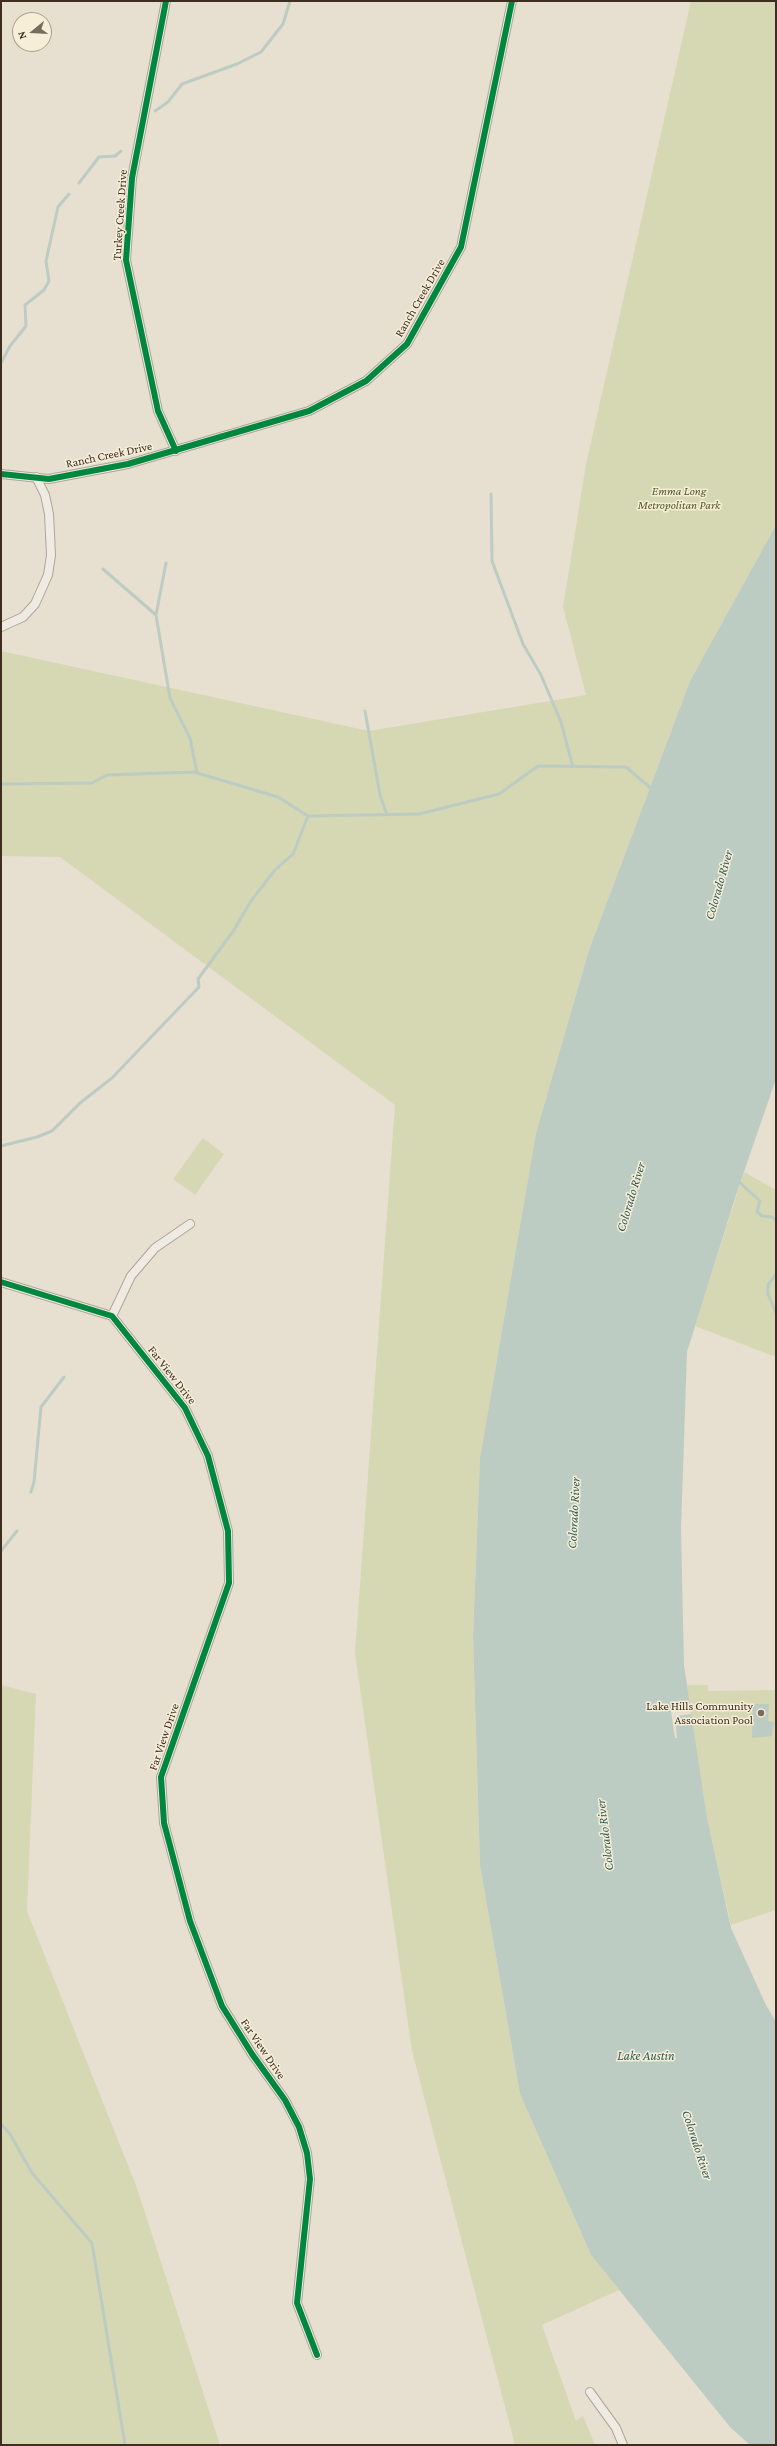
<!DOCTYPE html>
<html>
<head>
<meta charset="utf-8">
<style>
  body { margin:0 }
  #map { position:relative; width:777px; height:2446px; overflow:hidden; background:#e7e0d1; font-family:"Crimson Pro",serif }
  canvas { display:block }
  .frame { position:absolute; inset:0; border:2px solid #3d2e20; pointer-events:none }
  .north { position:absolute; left:12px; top:12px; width:40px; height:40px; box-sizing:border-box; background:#f7eed8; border:1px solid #ada18e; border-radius:50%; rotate:252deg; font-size:11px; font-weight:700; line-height:16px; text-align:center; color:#3d2e20 }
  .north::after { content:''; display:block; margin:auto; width:14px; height:18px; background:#786c5e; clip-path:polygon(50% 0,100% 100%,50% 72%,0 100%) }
</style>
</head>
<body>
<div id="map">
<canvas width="777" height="2446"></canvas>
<div class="frame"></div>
<div class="north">N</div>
</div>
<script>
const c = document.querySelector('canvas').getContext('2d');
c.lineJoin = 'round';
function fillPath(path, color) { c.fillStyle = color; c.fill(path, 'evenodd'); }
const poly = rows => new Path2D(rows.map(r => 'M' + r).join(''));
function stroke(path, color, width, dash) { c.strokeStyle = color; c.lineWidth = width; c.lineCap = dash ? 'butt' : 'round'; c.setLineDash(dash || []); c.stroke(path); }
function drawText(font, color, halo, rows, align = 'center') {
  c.font = font + ' "Crimson Pro",serif'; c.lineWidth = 3; c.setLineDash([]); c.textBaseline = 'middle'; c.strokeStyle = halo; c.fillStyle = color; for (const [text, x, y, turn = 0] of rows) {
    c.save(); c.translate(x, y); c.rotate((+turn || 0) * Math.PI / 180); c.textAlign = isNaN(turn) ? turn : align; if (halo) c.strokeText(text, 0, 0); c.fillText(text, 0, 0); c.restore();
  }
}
fillPath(poly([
  [691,1,776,1,776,525,690,681,589,950,536,1133,480,1458,473,1637,480,1865,520,2094,591,2255,619,2290,542,2325,576,2421,583,2416,595,2445,515,2445,412,2051,355,1653,395,1105,60,857,1,856,1,651,369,731,586,695,563,607,586,464],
  [203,1138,224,1154,195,1195,173,1179],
  [744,1172,776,1190,776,1357,695,1326],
  [1,1685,36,1694,27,1911,137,2188,220,2445,1,2445],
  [687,1685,708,1685,708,1691,776,1690,776,1910,731,1925,707,1817]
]), '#d6d7b3');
fillPath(poly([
  [776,525,776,1079,736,1195,687,1352,681,1529,684,1665,707,1817,731,1928,765,2003,776,2022,776,2445,750,2445,730,2427,591,2255,520,2094,480,1865,473,1637,480,1458,536,1133,589,950,690,681],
  [753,1704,769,1704,768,1721,774,1722,772,1736,752,1738]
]), '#bcccc2');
fillPath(poly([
  [690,1709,691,1714,677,1716,675,1718,677,1738,675,1738,671,1711]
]), '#e7e0d1');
stroke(poly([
  [155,111,168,102,182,84,237,64,261,52,283,24,290,1],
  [79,183,99,157,115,156,121,151],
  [1,363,10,346,26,326,25,305,44,290,49,281,46,261,58,207,69,194],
  [491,494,492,561,523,644,541,675,561,722,573,767],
  [166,563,156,615,170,698,190,738,197,773],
  [103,569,156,615],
  [365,711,380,795,387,815],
  [1,784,92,783,107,775,194,772,278,797,308,816,419,814,499,794,538,766,626,767,654,791],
  [1,1146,37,1137,52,1131,80,1103,112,1078,199,987,198,979,234,930,251,901,275,870,293,854,308,816],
  [738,1181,760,1201,757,1212,762,1216,772,1217,776,1220],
  [776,1274,768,1285,768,1294,776,1313],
  [31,1492,34,1482,41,1407,64,1377],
  [1,1551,17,1531],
  [1,2124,10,2134,32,2173,92,2243,125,2445]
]), '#bcccc2', 3);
const minor = poly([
  [166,1,132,178,126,260,158,411,176,451],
  [1,474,49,479,128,464,309,411,366,381,407,344,461,247,512,1],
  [1,627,23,617,35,604,48,575,51,555,49,514,45,495,36,477],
  [1,1282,112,1316,185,1408,208,1456,228,1531,229,1583,161,1777,164,1823,190,1921,222,2006,252,2054,285,2100,299,2127,307,2153,310,2179,297,2303,317,2355],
  [112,1316,131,1276,155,1248,190,1224],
  [590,2392,616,2428,623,2445]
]);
stroke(minor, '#ada599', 10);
stroke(minor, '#efebe3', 8);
stroke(poly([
  [166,1,132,178,126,260,158,411,176,451],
  [1,474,49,479,128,464,309,411,366,381,407,344,461,247,512,1],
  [1,1282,112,1316,185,1408,208,1456,228,1531,229,1583,161,1777,164,1823,190,1921,222,2006,252,2054,285,2100,299,2127,307,2153,310,2179,297,2303,317,2355]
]), '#00873e', 6);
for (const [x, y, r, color] of [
  [761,1713,4,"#786c5e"]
]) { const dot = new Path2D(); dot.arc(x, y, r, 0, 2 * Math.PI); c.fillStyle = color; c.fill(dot); stroke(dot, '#f7eed8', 1.5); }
drawText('12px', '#3d2e20', '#f7eed8', [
  ["Turkey Creek Drive",120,215,-86],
  ["Ranch Creek Drive",420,298,-60],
  ["Ranch Creek Drive",109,455,-12],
  ["Far View Drive",172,1375,52],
  ["Far View Drive",164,1737,-71],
  ["Far View Drive",263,2049,56]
]);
drawText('italic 12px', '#4d5a26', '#f7eed8', [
  ["Emma Long",679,491],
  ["Metropolitan Park",679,505]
]);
drawText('12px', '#3d2e20', '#f7eed8', [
  ["Lake Hills Community",753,1706],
  ["Association Pool",753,1720]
], 'right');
drawText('italic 13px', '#2f5d5a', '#f7eed8', [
  ["Colorado River",719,885,-74],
  ["Colorado River",631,1197,-73],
  ["Colorado River",574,1513,-87],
  ["Colorado River",605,1835,-97],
  ["Lake Austin",646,2056],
  ["Colorado River",697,2145,72]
]);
</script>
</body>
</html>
